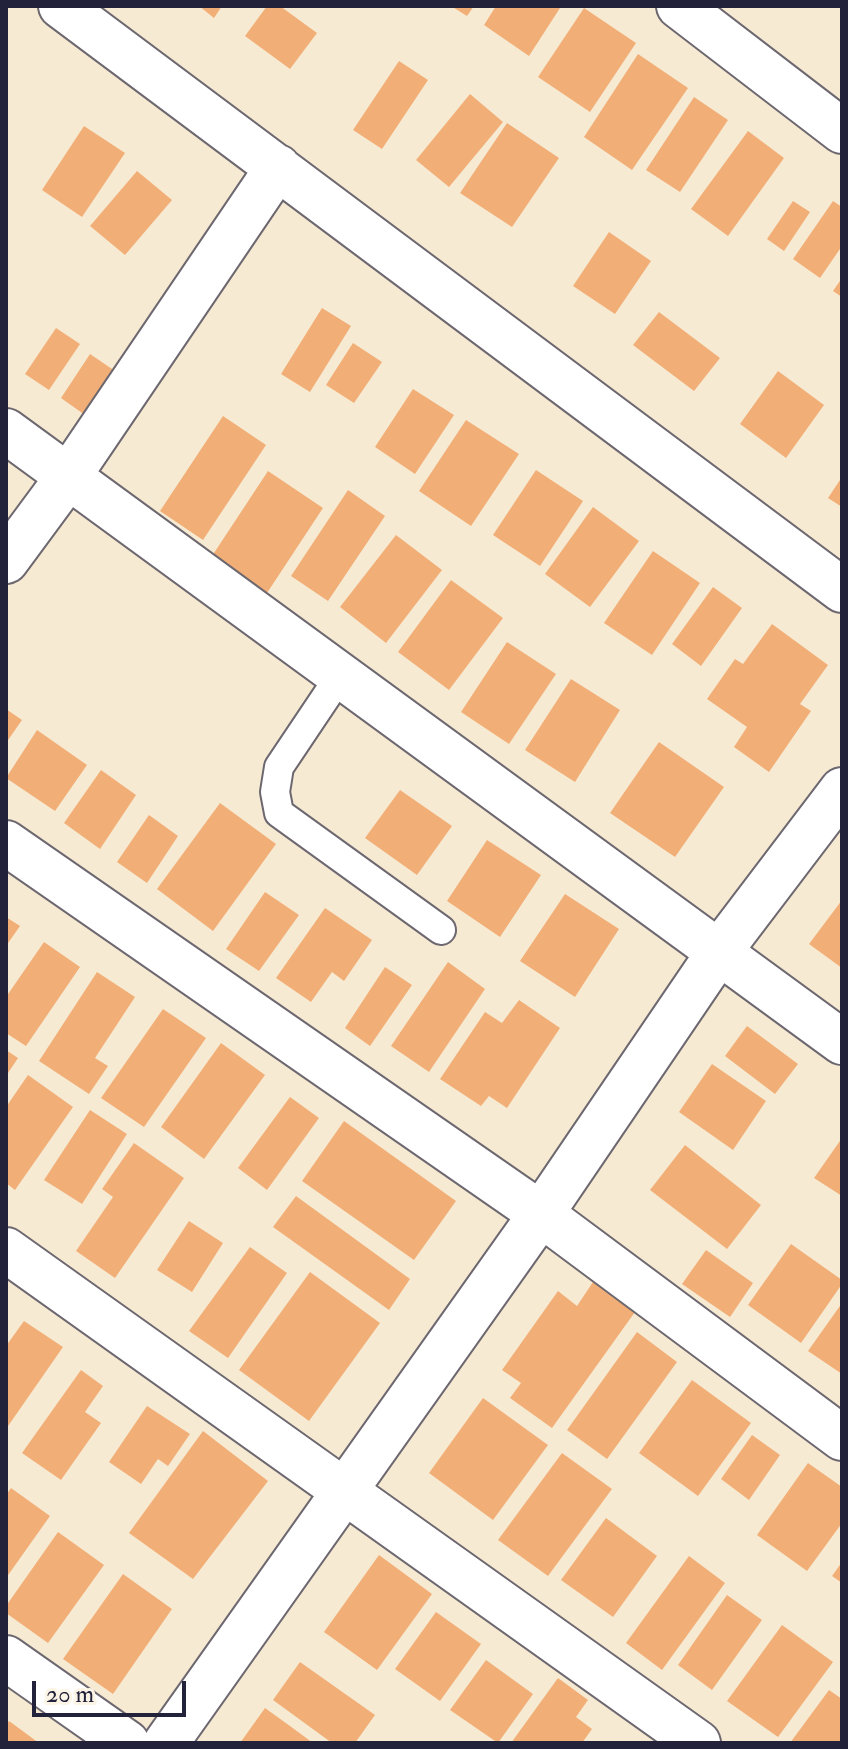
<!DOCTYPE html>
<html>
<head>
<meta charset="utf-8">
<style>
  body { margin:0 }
  #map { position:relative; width:848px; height:1749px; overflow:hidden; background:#f7ead3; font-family:"IM FELL Double Pica",serif }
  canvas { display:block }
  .frame { position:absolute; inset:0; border:8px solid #22223b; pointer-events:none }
  .scale { position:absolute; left:32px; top:1681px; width:154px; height:36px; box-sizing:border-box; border:4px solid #22223b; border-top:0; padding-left:10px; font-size:24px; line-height:28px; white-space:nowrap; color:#22223b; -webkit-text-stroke:6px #fcf5e5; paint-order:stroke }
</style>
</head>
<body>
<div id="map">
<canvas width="848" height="1749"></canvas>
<div class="frame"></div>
<div class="scale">20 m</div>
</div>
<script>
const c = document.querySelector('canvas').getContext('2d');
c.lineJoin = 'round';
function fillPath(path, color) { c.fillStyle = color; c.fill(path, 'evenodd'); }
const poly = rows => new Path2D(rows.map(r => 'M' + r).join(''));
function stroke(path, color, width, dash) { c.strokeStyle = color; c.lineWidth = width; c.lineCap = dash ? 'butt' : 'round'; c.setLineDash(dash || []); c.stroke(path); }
fillPath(poly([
  [199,6,222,6,214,18],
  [267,6,280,6,317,33,290,69,245,36],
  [451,6,474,6,467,16],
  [496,6,557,6,560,8,529,56,484,25],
  [584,8,636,43,590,112,538,77],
  [638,54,688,88,632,170,584,137],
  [399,61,428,80,382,149,353,130],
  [470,94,503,122,449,187,416,160],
  [694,97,728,120,680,192,646,170],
  [507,123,559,158,512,227,460,193],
  [84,126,125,153,82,217,42,190],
  [748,131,784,158,728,236,691,209],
  [137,171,172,200,125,255,90,226],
  [793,201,810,212,784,251,767,239],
  [833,201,842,207,842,246,820,278,793,259],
  [609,232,651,261,615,314,573,286],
  [842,278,842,297,833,291],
  [322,308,351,326,310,392,281,374],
  [659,312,720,358,694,391,633,345],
  [56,328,80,344,49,390,25,374],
  [353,343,382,362,354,403,326,385],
  [90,354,115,371,85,415,61,398],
  [778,371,824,405,786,458,740,424],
  [413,389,454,415,415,474,375,447],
  [223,416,266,445,203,540,160,511],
  [466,420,519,454,471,526,419,491],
  [536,470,583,501,540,566,493,535],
  [268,471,323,508,267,593,212,556],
  [842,477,842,507,828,498],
  [348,490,385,516,328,601,291,576],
  [593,507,639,541,590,607,545,574],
  [396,535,442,570,386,643,340,607],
  [653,551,700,583,652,655,604,623],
  [451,580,503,618,449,690,398,652],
  [713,587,742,608,701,666,672,644],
  [772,624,828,665,800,704,811,711,769,772,734,747,747,727,707,699,735,659,743,664],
  [507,642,556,674,509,744,461,712],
  [571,679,620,710,575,782,525,750],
  [6,709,22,720,6,743],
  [37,730,87,765,55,811,6,778],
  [659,742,724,787,675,857,610,813],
  [101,770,136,795,100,849,64,823],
  [400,790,452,826,417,875,365,838],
  [220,803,276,844,213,931,157,889],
  [149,815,178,836,147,883,117,862],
  [487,840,541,875,500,937,447,901],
  [265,892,299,915,259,971,226,949],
  [565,894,619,929,575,997,520,961],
  [842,900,842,968,809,944],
  [325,908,372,940,344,981,332,972,311,1002,276,978],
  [6,917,20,926,6,946],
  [44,942,80,967,26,1046,6,1033,6,997],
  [448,962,485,989,429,1072,391,1046],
  [385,967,412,985,370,1046,345,1028],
  [97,972,135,997,95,1058,108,1066,89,1094,39,1061],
  [519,1000,560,1028,507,1108,489,1096,481,1106,440,1079,485,1012,502,1023],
  [163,1009,206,1038,144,1127,101,1098],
  [747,1026,798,1064,775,1094,725,1056],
  [221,1043,265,1075,204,1159,161,1127],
  [6,1050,18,1058,6,1076],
  [712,1064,766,1101,733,1150,679,1112],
  [28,1075,73,1107,15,1190,6,1183,6,1107],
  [290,1097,319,1118,267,1190,238,1168],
  [90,1110,127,1134,82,1204,44,1180],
  [344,1121,456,1201,414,1260,302,1181],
  [842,1138,842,1196,814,1178],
  [134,1143,184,1178,115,1278,76,1251,113,1197,102,1189],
  [685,1145,761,1205,727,1249,650,1190],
  [296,1196,410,1279,389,1310,273,1227],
  [189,1221,223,1243,192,1292,157,1270],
  [791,1244,842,1280,842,1284,801,1343,748,1305],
  [250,1247,287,1273,228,1358,189,1331],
  [706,1250,753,1283,730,1317,682,1284],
  [310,1272,380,1323,309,1421,239,1370],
  [593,1282,635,1312,552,1428,510,1398,521,1383,502,1370,558,1291,577,1306],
  [842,1303,842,1374,808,1351],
  [24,1321,63,1347,6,1429,6,1346],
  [637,1332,677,1362,607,1459,567,1430],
  [81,1370,103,1386,85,1412,101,1423,61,1480,22,1453],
  [692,1380,751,1423,698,1496,639,1453],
  [483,1398,548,1445,493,1520,429,1473],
  [147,1406,190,1434,168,1466,158,1459,141,1484,109,1462],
  [203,1431,268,1481,193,1579,129,1533],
  [752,1435,780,1455,749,1500,721,1479],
  [562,1453,612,1489,548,1576,498,1540],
  [808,1463,842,1487,842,1523,807,1571,757,1535],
  [11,1488,50,1516,6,1578,6,1495],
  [606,1518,657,1556,613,1617,561,1580],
  [58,1532,104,1565,48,1643,6,1613,6,1606],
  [379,1555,432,1594,377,1670,324,1632],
  [689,1556,725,1583,662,1670,626,1643],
  [842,1562,842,1583,832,1576],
  [123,1574,172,1609,113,1694,63,1659],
  [727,1595,762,1620,712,1690,678,1665],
  [436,1612,481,1644,440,1701,395,1669],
  [782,1625,833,1662,778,1737,727,1701],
  [486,1660,533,1694,498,1743,450,1710],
  [300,1662,375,1715,355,1743,332,1743,273,1700],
  [558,1678,588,1700,576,1717,592,1729,582,1743,511,1743],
  [829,1690,842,1699,842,1743,790,1743],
  [265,1708,290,1726,313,1743,240,1743],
  [9,1721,39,1743,6,1743,6,1725]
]), '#f1af77');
const service = poly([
  [340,676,279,767,275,792,279,813,441,930]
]);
const minor = poly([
  [61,6,842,590],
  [679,6,842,131],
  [6,431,842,1042],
  [6,561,68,477,278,167],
  [6,843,541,1214,842,1438],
  [6,1250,698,1743],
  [6,1658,127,1743],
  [166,1743,541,1214,719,952,842,790]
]);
stroke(service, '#6d6870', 32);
stroke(minor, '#6d6870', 48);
stroke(service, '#fff', 28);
stroke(minor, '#fff', 44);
</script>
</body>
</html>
